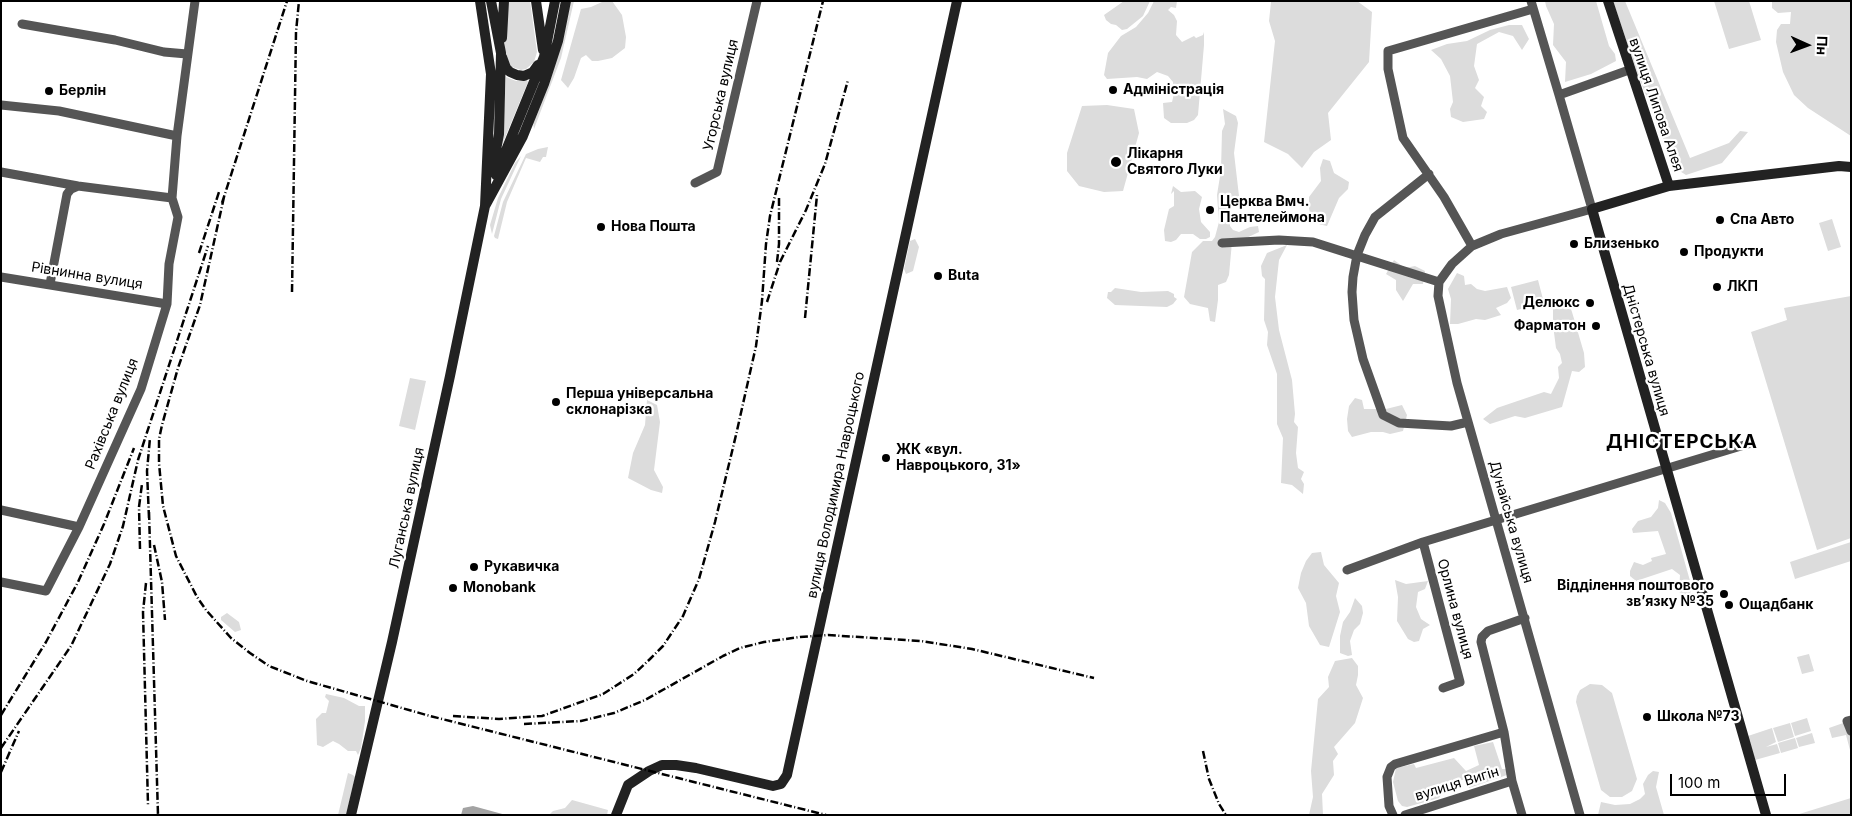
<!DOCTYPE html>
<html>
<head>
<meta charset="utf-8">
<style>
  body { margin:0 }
  #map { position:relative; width:1852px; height:816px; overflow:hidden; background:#fff; font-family:Inter,sans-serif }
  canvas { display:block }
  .frame { position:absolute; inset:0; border:2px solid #000; pointer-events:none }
  .north { position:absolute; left:1782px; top:20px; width:50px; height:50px; -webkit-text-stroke:4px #fff; paint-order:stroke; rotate:92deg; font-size:14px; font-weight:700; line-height:20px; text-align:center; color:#000 }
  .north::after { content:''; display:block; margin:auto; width:18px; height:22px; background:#000; clip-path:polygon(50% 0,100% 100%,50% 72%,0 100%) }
  .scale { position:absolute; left:1670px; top:774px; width:116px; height:22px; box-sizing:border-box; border:2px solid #000; border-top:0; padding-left:6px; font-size:15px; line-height:18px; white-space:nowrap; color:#000; -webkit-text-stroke:4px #fff; paint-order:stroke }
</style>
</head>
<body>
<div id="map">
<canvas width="1852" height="816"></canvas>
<div class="frame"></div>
<div class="north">Пн</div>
<div class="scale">100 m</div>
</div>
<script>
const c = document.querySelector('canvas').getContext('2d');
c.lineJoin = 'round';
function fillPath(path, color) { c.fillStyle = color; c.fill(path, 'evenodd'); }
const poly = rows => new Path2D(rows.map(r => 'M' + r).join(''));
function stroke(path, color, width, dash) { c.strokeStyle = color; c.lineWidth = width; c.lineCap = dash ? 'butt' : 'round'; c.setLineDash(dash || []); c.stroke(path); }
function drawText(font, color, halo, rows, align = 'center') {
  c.font = font + ' Inter,sans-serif'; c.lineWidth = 4.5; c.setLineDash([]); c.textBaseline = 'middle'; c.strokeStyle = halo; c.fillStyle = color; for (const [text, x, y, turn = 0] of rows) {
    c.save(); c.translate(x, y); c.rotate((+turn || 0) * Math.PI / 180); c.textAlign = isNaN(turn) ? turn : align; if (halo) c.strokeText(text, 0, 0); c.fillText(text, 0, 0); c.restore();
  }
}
fillPath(poly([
  [507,1,530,1,537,52,534,62,526,69,521,70,512,67,508,64,504,54],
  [571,1,574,1,561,58,534,129,533,122],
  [612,1,622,15,626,37,625,48,612,58,598,61,592,61,586,55,581,58,574,78,568,88,561,80,581,9,591,7,602,2],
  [1124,1,1150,1,1143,16,1127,29,1122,30,1116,25,1111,24,1106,20,1104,15],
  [1154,1,1177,1,1176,8,1171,7,1168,10,1174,15,1177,21,1176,35,1182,42,1194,36,1196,38,1203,35,1204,32,1204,45,1198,115,1194,120,1187,123,1171,123,1164,118,1163,103,1172,102,1174,94,1173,82,1168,76,1157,72,1147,79,1137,77,1107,79,1104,75,1108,53,1121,36,1136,27,1148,13],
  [1357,1,1372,12,1369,62,1328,113,1331,140,1314,152,1302,168,1288,154,1264,142,1275,41,1269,21,1271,2],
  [1545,1,1596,1,1609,46,1615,54,1616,61,1591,74,1565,82,1566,62,1553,45,1554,24,1546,6],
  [1613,1,1625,1,1690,158,1729,143,1740,131,1748,132,1722,163,1686,175,1678,170,1673,163,1638,75],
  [1714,1,1749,1,1761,40,1729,49],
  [1772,1,1851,1,1851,136,1808,108,1794,95,1783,72,1776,42,1777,30,1781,24,1790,24,1791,12,1778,13,1772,8],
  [1509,25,1522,25,1529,39,1522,50,1513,36,1499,32,1477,44,1474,66,1479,80,1475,88,1484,97,1481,106,1487,112,1484,119,1463,122,1451,117,1450,109,1453,102,1450,76,1441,59,1431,50,1447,44,1467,41,1490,30],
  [506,77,516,81,527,80,528,82,502,145],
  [1107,105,1134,109,1139,133,1123,191,1104,192,1079,186,1067,171,1067,153,1082,106],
  [1223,109,1236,116,1238,123,1234,153,1239,196,1229,207,1230,226,1233,230,1239,232,1250,227,1258,226,1259,232,1242,240,1232,242,1229,275,1226,282,1218,285,1218,300,1215,322,1210,321,1208,308,1190,304,1184,297,1192,252,1203,241,1212,241,1215,237,1219,222,1217,195,1221,170,1222,131,1225,124],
  [548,147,546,157,543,157,540,162,526,158,507,202,498,239,495,238,494,236,503,202,526,154,538,149],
  [521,156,501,199,492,234,490,225,498,198,515,163],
  [1323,159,1330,161,1334,173,1349,182,1348,189,1339,198,1327,226,1314,223,1311,218,1309,208,1309,197,1321,181,1320,168],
  [1173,186,1181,192,1195,191,1202,197,1199,209,1201,222,1210,232,1210,237,1206,239,1200,239,1193,234,1181,234,1176,240,1171,242,1165,241,1164,230,1169,209,1174,206,1174,191,1171,194],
  [1832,219,1841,247,1828,251,1819,223],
  [915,239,919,247,913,271,906,274,904,269,910,241],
  [1287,245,1279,260,1275,297,1279,330,1292,380,1295,414,1294,422,1298,427,1296,453,1298,468,1304,472,1301,479,1304,484,1303,494,1292,485,1281,483,1283,438,1277,424,1277,374,1267,345,1268,332,1264,320,1265,279,1262,276,1261,266,1267,253],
  [1394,260,1405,268,1415,266,1425,271,1423,284,1413,284,1403,301,1396,290,1396,280,1386,274],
  [1457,273,1464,276,1465,285,1471,284,1477,289,1485,291,1507,287,1511,298,1507,303,1496,308,1501,315,1485,320,1476,319,1458,324,1450,324,1451,299,1448,289],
  [1538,280,1544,303,1517,310,1511,287],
  [1115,288,1141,292,1168,291,1174,294,1174,297,1177,299,1173,304,1167,307,1115,305,1107,298,1108,292,1111,292],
  [1851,296,1851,538,1817,550,1751,332,1787,320,1784,308],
  [1558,298,1568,301,1572,312,1584,353,1585,367,1579,372,1572,371,1562,407,1525,418,1515,416,1490,424,1483,419,1497,408,1544,392,1551,394,1559,378,1558,367,1562,363,1560,354,1556,348,1553,325,1553,307],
  [410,378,426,381,415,430,399,426],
  [1355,398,1362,400,1364,409,1386,409,1402,405,1407,415,1403,431,1390,434,1383,432,1371,432,1352,437,1348,431,1347,419,1349,406],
  [647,400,657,405,660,422,654,470,663,487,662,493,651,490,628,478,633,453,645,425],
  [1659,500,1665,503,1671,513,1692,588,1689,596,1679,592,1680,575,1672,569,1636,581,1630,576,1630,571,1634,562,1643,565,1652,561,1651,558,1666,554,1658,531,1633,533,1632,529,1638,521,1651,517,1658,508],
  [1851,542,1851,561,1795,579,1790,562],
  [1321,552,1324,565,1339,583,1336,596,1340,612,1329,647,1320,645,1309,626,1306,603,1298,588,1301,573,1306,561,1312,553],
  [1395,580,1406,584,1428,581,1425,589,1418,592,1416,607,1421,619,1430,625,1423,629,1419,641,1414,642,1408,639,1397,621,1398,597],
  [1355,598,1362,606,1363,613,1360,624,1354,630,1350,641,1352,655,1348,656,1340,653,1340,636,1343,622,1350,612],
  [227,613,239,622,241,630,235,632,221,620,221,617],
  [1809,654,1814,671,1802,674,1797,657],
  [1352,658,1358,666,1358,675,1356,685,1363,698,1355,723,1334,747,1338,754,1333,761,1334,775,1322,794,1323,815,1309,815,1313,797,1311,771,1318,699,1329,687,1328,677,1335,661],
  [1590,684,1602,685,1612,693,1637,779,1632,791,1622,797,1610,797,1601,790,1576,702,1577,696,1580,690],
  [326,694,344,698,359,706,365,706,365,721,361,748,358,755,356,751,348,751,339,744,333,741,323,747,317,745,316,719,322,713,326,713,329,701,325,697],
  [1807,718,1811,731,1795,736,1791,723],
  [1846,722,1851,733,1850,750,1846,735,1832,738,1829,728],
  [1790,723,1794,737,1778,742,1773,728],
  [1772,728,1776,742,1766,747,1777,744,1780,753,1755,760,1748,736],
  [1812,733,1815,743,1799,747,1796,738],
  [1795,738,1798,748,1781,753,1778,743],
  [1493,742,1502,769,1506,769,1507,775,1469,788,1465,779,1440,787,1442,793,1439,798,1407,807,1402,806,1398,801,1393,782,1396,768,1414,764,1416,768,1454,758,1466,771,1479,765,1474,746],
  [1653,771,1659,772,1656,787,1664,815,1598,815,1601,802,1615,805,1630,804,1640,799,1645,794,1643,784,1648,775],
  [348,773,353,775,355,777,346,815,338,815],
  [1851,798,1851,815,1796,815],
  [572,800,608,810,607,815,549,815,553,811,565,808]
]), '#dcdcdc');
fillPath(poly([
  [473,806,506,815,461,815,463,808]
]), '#a3a3a3');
stroke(poly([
  [1531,1,1559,95,1592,209,1501,234,1472,246,1452,264,1439,282,1438,296,1457,383,1580,815],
  [22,24,115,40,164,52,187,54],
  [1559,95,1629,70],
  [1,105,59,111,177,136],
  [1,172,78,186,172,198],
  [1429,174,1375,217,1365,235,1357,255,1353,277,1352,292,1354,320,1363,359,1383,415,1399,423,1451,426,1468,422],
  [695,183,717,172,757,1],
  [1222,243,1279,240,1313,242,1439,282],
  [1472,246,1444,197,1403,138,1388,69,1388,51,1533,9],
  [1,277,167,304],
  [50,284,67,194,71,189,78,186],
  [1,510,79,527],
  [1423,542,1460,682,1443,688],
  [1347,570,1423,542,1751,443],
  [1,582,46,591,79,527,141,389,167,304,169,264,178,217,172,198,177,136,195,1],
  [1851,720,1847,721,1851,731],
  [1393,815,1389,806,1387,777,1391,767,1395,764,1504,732],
  [1405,815,1512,781],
  [1522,815,1512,781,1504,732,1481,642,1482,637,1488,631,1525,618]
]), '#555', 9);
stroke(poly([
  [491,1,501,53,499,134,492,171],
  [536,1,543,50],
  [1608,1,1669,186,1839,166,1851,167],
  [502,38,504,1],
  [502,57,506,68,510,72,517,75,524,76,533,72,538,65],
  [496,175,544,57,555,1],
  [1669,186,1592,209,1766,815],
  [485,206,523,136,544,84,558,41,566,1],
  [351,815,392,642,450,376,485,206,491,74,480,1],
  [616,815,628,785,649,771,662,765,676,765,696,768,773,786,781,784,787,775,957,1]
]), '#222', 10);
stroke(poly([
  [224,197,200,305,178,368,162,425,159,439,159,463,163,506,176,556,197,597,206,610,231,638,250,653,269,666,307,681,430,716,826,815],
  [222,203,287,1],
  [199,253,219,192],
  [777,262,779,244,779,197],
  [292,292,296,32,299,1],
  [767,302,780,262,806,210,825,164,848,80],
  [805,318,817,195],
  [149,512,158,815],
  [149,518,147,471,150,438],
  [154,545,162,582,165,620],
  [140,549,139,507,142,484],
  [146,583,143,612,148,805],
  [1,715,46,642,78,582,104,524,134,448],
  [453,716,499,719,542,716,603,694,634,674,650,659,663,646,683,616,699,579,715,522,736,435,756,346,762,301,766,244,770,216,823,1],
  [524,724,581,721,614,713,645,700,723,656,740,648,764,642,800,637,828,635,921,641,972,649,1094,678],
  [1,748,71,646,110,564,123,526,138,460,208,246],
  [1203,751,1209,779,1219,804,1226,815],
  [1,772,19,731]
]), '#000', 2.5, [8, 2.5, 1, 2.5]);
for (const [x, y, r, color] of [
  [1113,90,5,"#000"],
  [49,91,5,"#000"],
  [1116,162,6,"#000"],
  [1210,210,5,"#000"],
  [1720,220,5,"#000"],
  [601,227,5,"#000"],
  [1574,244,5,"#000"],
  [1684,252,5,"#000"],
  [938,276,5,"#000"],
  [1717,287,5,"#000"],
  [1590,303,5,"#000"],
  [1596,326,5,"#000"],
  [556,402,5,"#000"],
  [886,458,5,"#000"],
  [474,567,5,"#000"],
  [453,588,5,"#000"],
  [1724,594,5,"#000"],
  [1729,605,5,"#000"],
  [1647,717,5,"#000"]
]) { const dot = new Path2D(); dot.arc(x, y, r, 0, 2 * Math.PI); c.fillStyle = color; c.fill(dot); stroke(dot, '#fff', 2); }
drawText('bold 14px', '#000', '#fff', [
  ["Адміністрація",1123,90],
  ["Берлін",59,91],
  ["Лікарня",1127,154],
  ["Святого Луки",1127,170],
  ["Церква Вмч.",1220,202],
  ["Пантелеймона",1220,218],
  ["Спа Авто",1730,220],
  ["Нова Пошта",611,227],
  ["Близенько",1584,244],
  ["Продукти",1694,252],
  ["Buta",948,276],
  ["ЛКП",1727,287],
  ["Делюкс",1580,303,"right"],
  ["Фарматон",1586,326,"right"],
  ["Перша універсальна",566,394],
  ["склонарізка",566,410],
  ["ЖК «вул.",896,450],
  ["Навроцького, 31»",896,466],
  ["Рукавичка",484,567],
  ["Відділення поштового",1714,586,"right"],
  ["зв’язку №35",1714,602,"right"],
  ["Monobank",463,588],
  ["Ощадбанк",1739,605],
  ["Школа №73",1657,717]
], 'left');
drawText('14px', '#000', '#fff', [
  ["Угорська вулиця",721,95,-77],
  ["вулиця Липова Алея",1656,105,71],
  ["Рівнинна вулиця",87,276,9],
  ["Дністерська вулиця",1646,350,74],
  ["Рахівська вулиця",112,414,-68],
  ["вулиця Володимира Навроцького",836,485,-78],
  ["Луганська вулиця",407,508,-78],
  ["Дунайська вулиця",1511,522,74],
  ["Орлина вулиця",1455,609,75],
  ["вулиця Вигін",1457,784,-17]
]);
c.letterSpacing = '1px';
drawText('bold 19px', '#000', '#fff', [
  ["ДНІСТЕРСЬКА",1682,442]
]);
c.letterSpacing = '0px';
</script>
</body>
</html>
